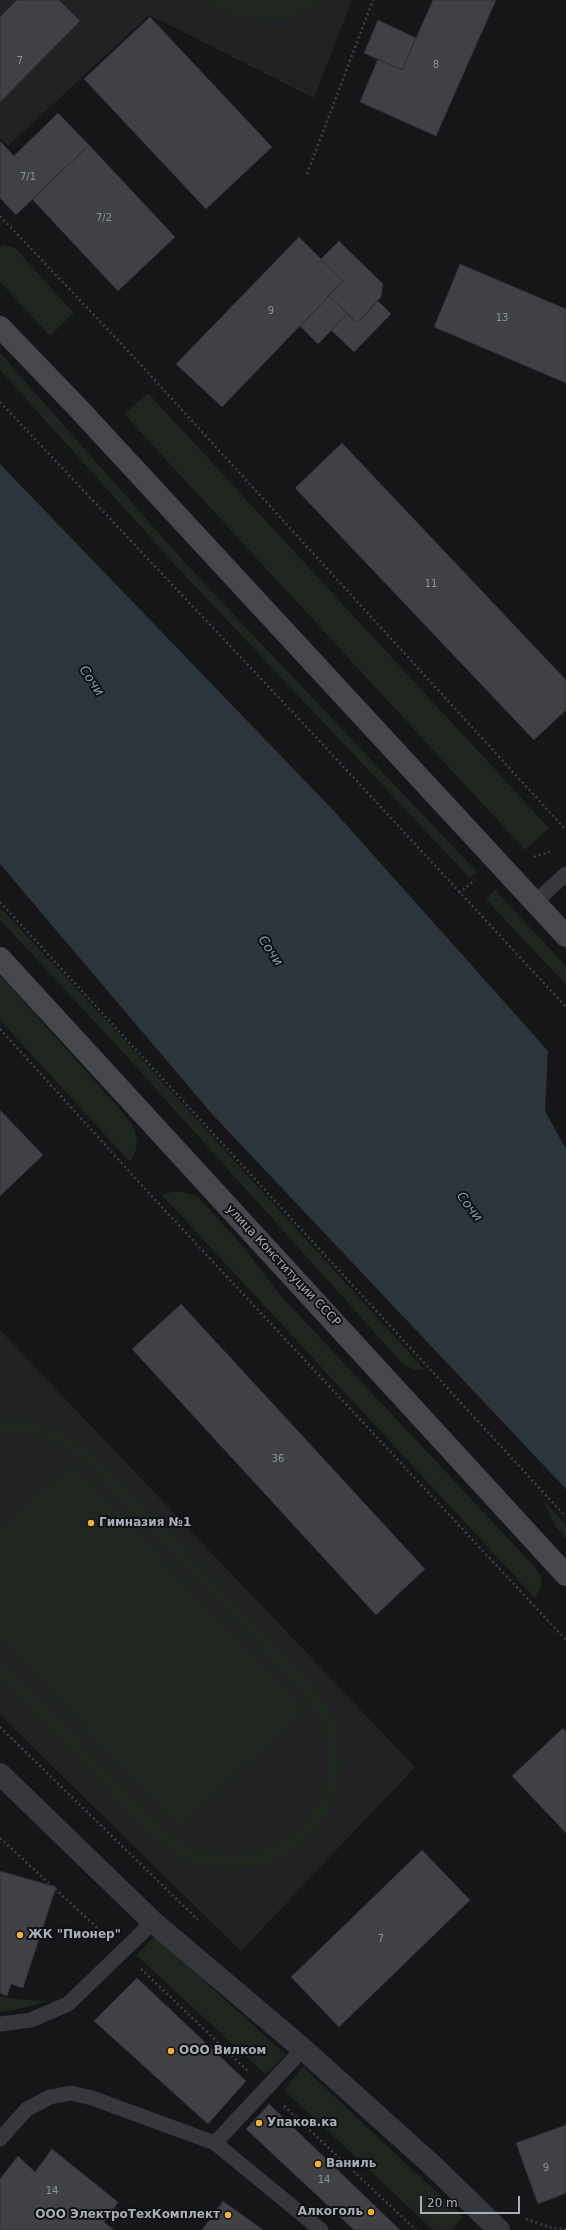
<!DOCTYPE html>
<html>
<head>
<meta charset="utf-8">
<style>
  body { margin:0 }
  #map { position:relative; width:566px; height:2230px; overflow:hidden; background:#161618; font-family:"DejaVu Sans",sans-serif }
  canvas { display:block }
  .scale { position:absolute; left:420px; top:2196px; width:100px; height:18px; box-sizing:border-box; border:2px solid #a8adb8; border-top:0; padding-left:5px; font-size:12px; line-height:14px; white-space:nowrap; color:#a8adb8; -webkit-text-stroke:3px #111113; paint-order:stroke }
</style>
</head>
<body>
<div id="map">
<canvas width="566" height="2230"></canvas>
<div class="scale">20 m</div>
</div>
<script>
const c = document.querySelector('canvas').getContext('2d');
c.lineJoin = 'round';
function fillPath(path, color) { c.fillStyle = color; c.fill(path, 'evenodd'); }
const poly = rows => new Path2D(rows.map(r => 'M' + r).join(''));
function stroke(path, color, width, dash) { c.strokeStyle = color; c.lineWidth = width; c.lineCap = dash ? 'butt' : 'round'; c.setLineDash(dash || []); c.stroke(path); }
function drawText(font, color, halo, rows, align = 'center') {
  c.font = font + ' "DejaVu Sans",sans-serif'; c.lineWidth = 4; c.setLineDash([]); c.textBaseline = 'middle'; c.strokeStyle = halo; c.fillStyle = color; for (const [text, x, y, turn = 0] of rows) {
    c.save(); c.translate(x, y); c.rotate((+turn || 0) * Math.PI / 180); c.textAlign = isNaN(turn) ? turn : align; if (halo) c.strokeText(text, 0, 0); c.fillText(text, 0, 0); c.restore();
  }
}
fillPath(poly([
  [0,0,352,0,314,98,149,15,8,146,0,138],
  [0,1330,415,1767,241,1951,0,1715]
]), '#222225');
fillPath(poly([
  [199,0,321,0,317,4,292,19,262,22,231,14],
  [4,245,15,248,74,313,50,336,0,282,0,247],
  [0,353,186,564,477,872,470,878,178,568,0,370],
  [148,393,549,828,525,850,124,414],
  [495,890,566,966,566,985,486,899],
  [0,907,117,1032,425,1370,413,1369,403,1364,110,1038,0,920],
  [0,975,125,1115,135,1130,137,1142,135,1153,130,1162,0,1020],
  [172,1192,184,1192,198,1197,242,1245,280,1295,534,1566,541,1576,541,1586,535,1598,162,1195],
  [16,1419,59,1429,94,1454,312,1682,335,1719,343,1762,333,1804,308,1840,271,1864,228,1871,186,1861,150,1836,0,1678,0,1656,162,1826,193,1848,230,1856,267,1849,299,1829,321,1798,329,1761,323,1724,302,1692,84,1463,53,1441,16,1433,0,1436,0,1422],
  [71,1462,305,1709,180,1829,0,1639,0,1530],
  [544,1501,566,1525,566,1538,555,1526],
  [155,1936,286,2055,265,2074,136,1955],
  [0,1997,17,1999,49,2001,20,2009,0,2012],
  [303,2067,463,2217,452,2230,433,2230,284,2090]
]), '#1e261f');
fillPath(poly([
  [0,464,334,811,548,1051,545,1111,566,1149,566,1489,212,1114,0,864]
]), '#2c353c');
const building = poly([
  [17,0,59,0,80,21,0,102,0,17,17,0],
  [433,0,496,0,436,136,360,102,378,59,402,70,433,0],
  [150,17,272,147,206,209,84,79,150,17],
  [378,20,416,38,402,70,364,53,378,20],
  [58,113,89,145,16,215,0,198,0,141,14,156,58,113],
  [89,145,175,237,118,291,32,199,89,145],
  [299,237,343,281,222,407,176,364,299,237],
  [339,241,383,284,381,297,357,323,329,296,343,281,321,259,339,241],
  [460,264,566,309,566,383,434,327,460,264],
  [329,296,347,314,318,344,300,326,329,296],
  [378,301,391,314,354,352,331,330,347,314,357,323,378,301],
  [342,443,566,680,566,710,534,740,295,488,342,443],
  [0,1110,43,1155,0,1196,0,1110],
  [181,1304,425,1569,376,1615,132,1349,181,1304],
  [563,1728,566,1732,566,1833,512,1776,563,1728],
  [422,1850,470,1900,339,2027,291,1977,422,1850],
  [0,1871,56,1887,23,1988,11,1984,7,1996,0,1993,0,1871],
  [137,1978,246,2081,208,2124,94,2021,137,1978],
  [269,2104,400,2230,354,2230,246,2129,269,2104],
  [566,2125,566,2193,538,2204,516,2143,566,2125],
  [52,2149,118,2202,104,2222,114,2230,0,2230,0,2179,18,2156,35,2172,52,2149],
  [223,2201,263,2230,202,2230,223,2201]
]);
fillPath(building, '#404145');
stroke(building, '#303034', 1);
stroke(poly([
  [307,174,373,0],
  [0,216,130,353,566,830],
  [0,402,315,736,566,1007],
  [534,857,552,851],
  [459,893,475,880],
  [0,902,566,1517],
  [0,1029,146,1190,566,1640],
  [0,1727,198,1920],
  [0,1838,104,1934],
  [141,1969,249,2072],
  [284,2106,416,2230],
  [526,2219,552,2228,566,2229]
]), '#3d3f44', 2.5, [2, 3]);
stroke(poly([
  [535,902,566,874],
  [0,2024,31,2020,68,2004,153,1922],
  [0,2139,27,2109,50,2097,71,2093,92,2098,215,2143,303,2049],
  [215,2143,321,2230]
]), '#37383d', 15);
stroke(poly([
  [0,1774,153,1922,303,2049,432,2165,499,2230]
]), '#37383d', 22);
stroke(poly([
  [0,327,78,408,566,936],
  [0,958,566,1575]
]), '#45474d', 22);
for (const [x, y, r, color] of [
  [91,1523,4,"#f2b134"],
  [20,1935,4,"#f2b134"],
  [171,2051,4,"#f2b134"],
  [259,2123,4,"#f2b134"],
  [318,2164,4,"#f2b134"],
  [371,2212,4,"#f2b134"],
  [228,2215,4,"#f2b134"]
]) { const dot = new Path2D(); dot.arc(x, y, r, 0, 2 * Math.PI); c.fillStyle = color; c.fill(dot); stroke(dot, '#111113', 1.5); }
drawText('10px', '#8e929b', null, [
  ["7",20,61],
  ["8",436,65],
  ["7/1",28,177],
  ["7/2",104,218],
  ["9",271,311],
  ["13",502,318],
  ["11",431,584],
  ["36",278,1459],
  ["7",381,1939],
  ["9",546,2168],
  ["14",324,2180],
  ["14",52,2191]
]);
drawText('12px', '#a8adb8', '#111113', [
  ["улица Конституции СССР",283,1266,47]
]);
drawText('bold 12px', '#a8adb8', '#111113', [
  ["Гимназия №1",99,1523],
  ["ЖК \"Пионер\"",28,1935],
  ["ООО Вилком",179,2051],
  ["Упаков.ка",267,2123],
  ["Ваниль",326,2164],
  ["Алкоголь",363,2212,"right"],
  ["ООО ЭлектроТехКомплект",220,2215,"right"]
], 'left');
drawText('italic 13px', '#7f9bb3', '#111113', [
  ["Сочи",91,681,56],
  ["Сочи",270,951,56],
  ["Сочи",469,1207,52]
]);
</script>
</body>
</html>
